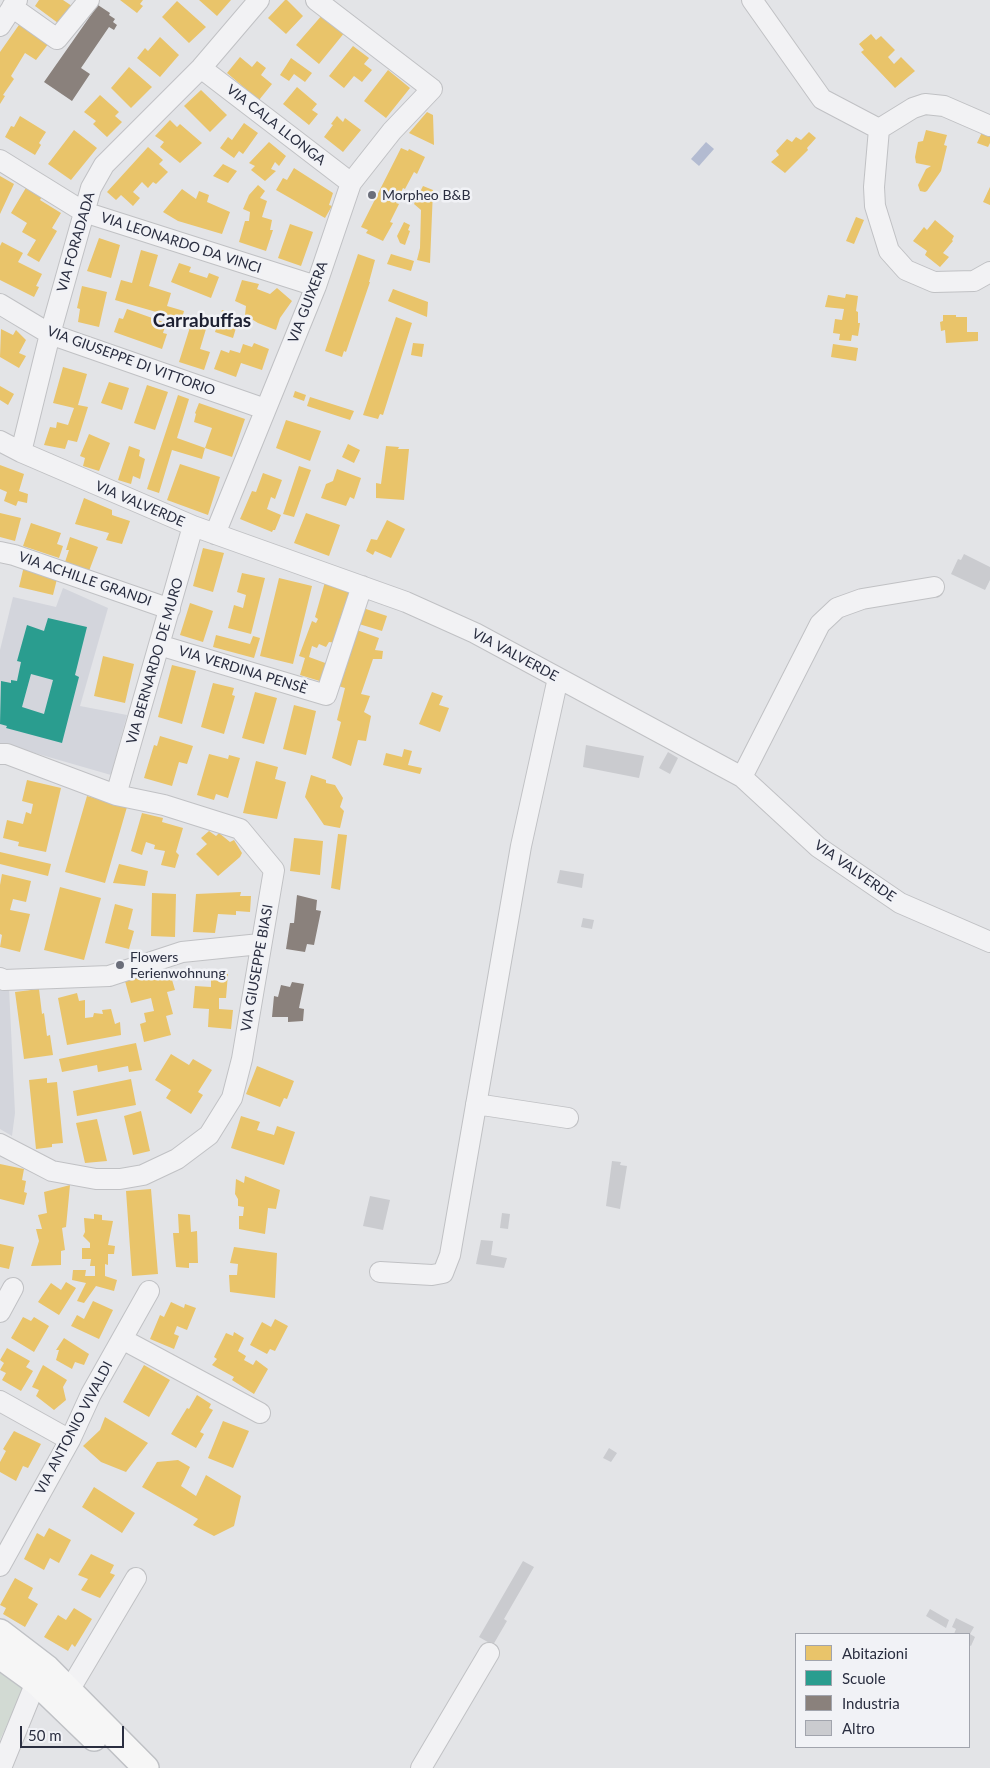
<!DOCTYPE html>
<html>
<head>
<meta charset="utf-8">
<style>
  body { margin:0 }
  #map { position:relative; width:990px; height:1768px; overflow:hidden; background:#e3e4e7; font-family:Lato,sans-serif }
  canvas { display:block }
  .legend { position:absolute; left:795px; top:1633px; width:175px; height:115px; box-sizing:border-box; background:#f1f2f6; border:1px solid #a1a4ad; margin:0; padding:6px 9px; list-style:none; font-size:15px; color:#2a2e40 }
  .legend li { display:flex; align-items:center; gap:10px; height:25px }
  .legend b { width:25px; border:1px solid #a1a4ad }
  .scale { position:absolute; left:20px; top:1726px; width:104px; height:22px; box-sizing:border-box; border:2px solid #2a2e40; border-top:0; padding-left:6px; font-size:15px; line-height:18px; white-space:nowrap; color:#2a2e40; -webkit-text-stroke:4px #f1f2f6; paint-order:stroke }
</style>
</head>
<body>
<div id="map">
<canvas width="990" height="1768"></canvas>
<ul class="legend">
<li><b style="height:14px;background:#e9c46a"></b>Abitazioni</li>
<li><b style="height:14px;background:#2a9d8f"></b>Scuole</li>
<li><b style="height:14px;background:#8a817c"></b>Industria</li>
<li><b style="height:14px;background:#cacbcf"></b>Altro</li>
</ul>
<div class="scale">50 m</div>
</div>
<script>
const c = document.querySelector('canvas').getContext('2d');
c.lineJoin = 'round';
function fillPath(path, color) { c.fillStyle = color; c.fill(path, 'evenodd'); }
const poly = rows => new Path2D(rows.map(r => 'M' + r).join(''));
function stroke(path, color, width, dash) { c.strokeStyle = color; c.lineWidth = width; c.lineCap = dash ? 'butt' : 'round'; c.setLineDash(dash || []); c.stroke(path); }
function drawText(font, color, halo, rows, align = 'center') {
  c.font = font + ' Lato,sans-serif'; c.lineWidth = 5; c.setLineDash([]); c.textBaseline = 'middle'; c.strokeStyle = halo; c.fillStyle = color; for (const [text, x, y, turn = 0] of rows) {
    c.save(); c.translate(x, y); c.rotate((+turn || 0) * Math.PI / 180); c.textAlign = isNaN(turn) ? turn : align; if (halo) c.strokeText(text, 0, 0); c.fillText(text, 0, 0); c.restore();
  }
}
fillPath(poly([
  [63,588,108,608,80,706,127,715,111,775,0,743,0,650,13,597,56,607],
  [0,985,9,988,15,1113,12,1136,0,1129]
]), '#d3d5dc');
fillPath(poly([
  [0,1665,27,1681,0,1740]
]), '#d2dad3');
fillPath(poly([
  [706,142,714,149,699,166,691,159]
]), '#b3bbd1');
fillPath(poly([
  [39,0,63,0,72,6,62,26,35,6],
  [120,0,143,0,140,4,143,6,137,13],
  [199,0,231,0,217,16],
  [285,0,287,0,303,16,286,34,268,18],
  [177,1,206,27,189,43,162,17],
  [323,14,345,32,319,64,296,45],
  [21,22,49,43,36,60,25,53,11,76,14,79,3,95,5,96,0,104,0,52],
  [871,34,876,40,881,36,895,50,888,57,894,64,901,57,915,71,895,88,861,52,864,50,859,44],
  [160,37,179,55,160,77,137,58,145,48,148,51],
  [353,46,369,58,364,64,372,70,362,82,354,76,344,88,329,76],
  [240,57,252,67,257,61,266,68,261,75,272,84,259,100,227,73],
  [291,58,312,73,305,82,294,74,289,81,280,75],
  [129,67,152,87,131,108,111,88],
  [388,70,410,88,386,118,364,101],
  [297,87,317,104,312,110,318,114,309,125,283,104],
  [201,90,227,115,210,132,184,106],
  [100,95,119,112,115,116,122,122,107,137,93,124,96,121,84,112],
  [427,112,433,115,434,145,409,133],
  [20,116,46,132,39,143,41,145,35,155,5,137,11,126,14,127],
  [337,116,343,122,345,118,361,130,343,152,324,137,333,125,331,124],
  [170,120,177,127,180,124,202,143,180,163,160,147,164,142,155,136],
  [244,123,258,133,243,154,239,151,234,158,220,148,228,137,232,140],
  [74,130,97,148,71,180,48,164],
  [926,130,947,135,944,145,947,146,941,171,927,191,925,192,920,191,918,185,926,169,931,166,916,163,915,157,918,142,923,141],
  [983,130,990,133,990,143,988,147,977,143],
  [809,132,816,138,807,148,808,150,785,173,771,162,779,155,776,151,787,139,792,142,796,137,801,140],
  [269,142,286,156,279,166,275,162,271,169,276,171,265,181,251,170,255,166,249,163],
  [148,147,163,160,159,164,168,172,156,184,153,182,148,188,142,182,133,192,140,198,133,206,121,195,116,200,107,192],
  [401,148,408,151,409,149,425,157,417,174,414,172,405,189,403,188,396,203,399,204,390,222,393,223,383,241,366,233,368,230,361,227],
  [223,164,237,171,228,183,213,176],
  [294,168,333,193,329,205,332,206,325,218,276,190,283,178,287,180],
  [0,176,14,184,0,214],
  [258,185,265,191,260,198,267,201,262,217,272,220,270,230,273,230,266,251,239,242,245,221,249,221,250,212,243,209,249,195],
  [27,186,43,195,40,200,61,213,52,228,57,231,39,262,27,255,36,240,22,232,27,223,11,213],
  [423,186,433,190,430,263,417,260,420,248,421,210,414,204],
  [990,187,990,205,983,202],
  [182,189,196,199,199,191,209,195,207,202,230,212,222,234,178,221,163,212],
  [856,217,864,220,854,244,846,241],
  [935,220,954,236,952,240,953,241,943,253,949,257,940,267,925,255,927,251,913,241,924,227,927,230],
  [404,222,410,225,408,230,410,231,405,245,400,243,397,236],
  [290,224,313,232,301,266,278,258],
  [99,238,120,245,111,278,87,271],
  [2,242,23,253,18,262,42,274,36,286,39,287,34,297,0,280,0,246],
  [141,250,158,255,149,286,171,293,167,306,184,311,181,322,170,319,170,316,115,300,121,280,132,283],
  [358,254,375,260,369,282,370,282,346,352,344,351,342,357,325,351],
  [391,254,414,261,411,271,387,264],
  [179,263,191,267,189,272,207,278,209,273,219,277,211,298,171,282],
  [242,280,259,284,257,289,270,294,277,288,292,301,280,318,276,330,258,323,245,315,246,306,235,301],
  [82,286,107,292,99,327,78,322,80,309,77,308],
  [393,289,428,302,427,317,388,301],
  [846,294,858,296,856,311,858,312,858,323,860,323,858,336,852,335,851,341,839,340,840,334,833,333,835,319,842,320,844,309,825,307,828,295,845,298],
  [127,309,166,323,163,333,167,334,162,349,114,332,119,318,123,319],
  [222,310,244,318,240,329,236,328,233,338,215,332],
  [943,315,956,315,956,317,967,317,967,332,978,332,978,341,946,343,945,330,941,331,940,322,943,321],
  [396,317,412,323,383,415,380,414,378,419,363,415],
  [191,324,206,329,200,349,210,352,204,370,179,362],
  [1,329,13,335,16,330,26,340,19,353,26,356,19,368,0,357],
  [254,343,269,349,262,370,241,363,236,377,214,369,221,350,229,353,230,350,240,353,243,344,252,347],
  [413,343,424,344,422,357,411,355],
  [833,344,858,348,856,361,831,357],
  [63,367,87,374,78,405,88,407,77,442,68,440,65,449,44,445,50,427,56,428,57,422,68,425,74,408,53,403],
  [109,382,129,388,122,410,101,403],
  [147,385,168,392,155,430,134,423],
  [0,386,14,394,8,405,0,400],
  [295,391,306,395,304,401,293,397],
  [178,395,189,399,177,438,205,448,202,459,172,450,159,493,147,489],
  [310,397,354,411,350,420,307,406],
  [199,403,245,419,232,457,205,448,212,428,194,422,196,414,195,413],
  [286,420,321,431,310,461,276,448],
  [89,434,110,443,99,471,83,466,85,458,80,456],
  [348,444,360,450,354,463,342,457],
  [129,446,140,450,139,456,145,459,140,479,133,476,131,484,118,480],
  [386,446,399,447,398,449,409,449,404,500,376,498,376,483,381,484],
  [180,464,220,477,208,515,167,500],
  [0,465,24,474,19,491,28,494,27,503,18,501,16,506,4,501,7,492,0,489],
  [299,466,311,470,294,517,283,514],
  [337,469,361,478,354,499,350,497,346,506,321,498,326,484,333,481],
  [263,473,282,480,275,499,271,497,267,509,281,515,275,530,273,530,272,532,240,519,252,491,256,492],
  [84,498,112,510,112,515,130,521,122,544,106,540,109,533,75,524],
  [0,513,21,518,15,541,0,537],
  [306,513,340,525,329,556,294,543],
  [387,520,405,529,391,558,375,551,373,555,366,551,371,539,377,540],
  [31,523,61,533,57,544,63,546,59,558,23,546],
  [70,537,98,547,89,571,65,562,69,550,66,550],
  [203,548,224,553,213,592,193,586],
  [24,566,58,575,53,595,19,587],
  [242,573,265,578,251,634,228,628,234,605,243,608,246,595,237,592],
  [279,578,312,586,293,664,260,656],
  [325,582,353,591,338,643,329,642,326,647,319,644,317,648,312,646,309,657,328,664,323,682,300,675,305,658,299,656,312,621,316,623,318,619,315,617],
  [190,603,213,611,203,642,180,635],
  [363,608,387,616,382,631,359,624],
  [354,629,379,638,375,650,383,651,382,659,373,659,361,694,370,696,364,712,371,716,366,741,358,740,351,766,332,758,341,722,337,720,345,688,338,686],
  [216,635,250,644,253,636,260,638,254,658,213,647],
  [103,656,134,664,125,703,94,696],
  [172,665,196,671,182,724,158,717],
  [213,683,234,688,232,695,235,696,224,734,201,727],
  [255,692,277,698,264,744,242,738],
  [432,692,443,696,439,705,449,708,440,732,419,724],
  [294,705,316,711,306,755,283,749],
  [160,736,193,746,187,764,179,762,172,786,144,778,154,745,157,746],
  [404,749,412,751,408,765,422,768,420,774,383,765,386,753,402,757],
  [209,754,228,759,229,755,240,758,228,798,216,794,214,800,197,795],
  [256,761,278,767,275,779,286,782,277,819,243,813],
  [311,775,326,780,326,783,335,785,343,798,340,807,344,811,340,828,324,825,305,797],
  [27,780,61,788,46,852,18,846,19,842,3,838,7,820,23,824,26,812,31,814,33,804,22,801],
  [87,796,127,807,105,883,65,872],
  [142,813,163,818,162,822,183,828,176,852,179,855,175,868,161,865,165,851,154,849,155,845,146,842,142,855,131,851],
  [209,831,216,836,219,833,230,842,234,840,242,853,240,857,218,876,196,854,207,844,201,838],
  [338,834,347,835,340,890,331,888],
  [294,838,323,841,320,875,290,871],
  [0,852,51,864,48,876,0,864],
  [119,864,148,871,145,886,113,883],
  [2,874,31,881,26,902,13,899,10,910,30,914,20,952,0,947,2,935,0,934,0,885],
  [60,887,101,898,84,960,44,950],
  [241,892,240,896,251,896,250,912,236,911,236,915,218,914,215,933,193,932,196,894],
  [152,893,176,894,175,937,151,936],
  [115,904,133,909,128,929,134,931,129,949,105,943],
  [170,973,175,990,167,992,173,1014,166,1016,171,1035,144,1042,140,1024,146,1022,144,1013,154,1011,151,998,131,1003,125,981,146,975,147,979],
  [211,973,228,974,226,998,219,998,219,1009,233,1010,231,1029,208,1027,209,1009,193,1008,195,986,211,987],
  [39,989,42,1014,44,1013,47,1036,50,1035,53,1055,24,1059,15,992],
  [77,993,79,1001,85,1000,85,1018,93,1017,94,1013,103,1014,102,1010,111,1009,115,1024,120,1022,121,1035,67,1045,58,998],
  [136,1043,142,1070,129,1072,128,1066,98,1072,97,1065,62,1072,59,1059],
  [171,1054,189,1065,193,1059,212,1070,198,1092,203,1095,191,1114,166,1098,171,1090,155,1080],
  [257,1066,294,1081,287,1099,284,1098,280,1107,246,1094],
  [47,1078,47,1083,57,1082,63,1143,52,1144,52,1147,36,1149,29,1080],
  [131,1079,136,1105,77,1116,73,1091],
  [141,1111,150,1151,133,1155,124,1116],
  [241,1116,260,1122,257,1130,274,1135,277,1126,295,1132,284,1165,231,1148],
  [97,1119,107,1161,85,1163,76,1123],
  [0,1164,24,1169,22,1180,26,1181,24,1192,27,1193,24,1205,0,1199],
  [245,1176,280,1190,276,1209,268,1208,265,1234,239,1229,239,1216,243,1216,244,1207,238,1206,238,1199,235,1194,236,1179,244,1183],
  [70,1185,66,1227,62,1228,65,1250,61,1251,61,1265,31,1266,39,1241,36,1229,42,1229,38,1215,47,1213,44,1192],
  [151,1189,158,1274,132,1276,126,1191],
  [94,1214,102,1215,102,1220,113,1221,108,1245,115,1246,114,1254,108,1254,108,1265,105,1264,105,1276,117,1280,114,1291,96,1286,84,1303,77,1301,86,1283,72,1280,73,1270,86,1270,85,1276,95,1276,95,1266,90,1266,91,1259,82,1259,82,1248,90,1248,90,1243,83,1236,85,1232,84,1218,94,1219],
  [178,1214,190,1215,191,1232,197,1231,198,1263,189,1263,189,1268,176,1267,173,1233,179,1233],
  [0,1244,14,1247,9,1269,0,1267],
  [234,1247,277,1253,275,1298,230,1292,229,1275,237,1275,238,1264,230,1263],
  [66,1282,76,1288,59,1315,38,1302,51,1283,61,1290],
  [93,1301,113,1310,99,1339,71,1326,77,1315,84,1319],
  [171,1302,184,1308,185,1304,196,1308,187,1330,177,1326,174,1334,179,1336,174,1349,150,1339,160,1315,164,1317],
  [23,1317,31,1321,34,1317,49,1326,34,1352,11,1338],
  [275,1319,288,1326,275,1351,270,1349,267,1354,250,1345,262,1322,271,1327],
  [234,1332,244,1338,238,1351,246,1356,244,1360,253,1365,256,1360,268,1369,254,1394,232,1380,234,1377,212,1365,217,1359,214,1357,226,1333,233,1336],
  [64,1338,89,1354,84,1365,75,1362,72,1369,56,1360,59,1350,56,1350],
  [7,1348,30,1361,26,1367,33,1371,21,1391,2,1380,6,1373,0,1370,4,1363,0,1360],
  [43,1365,67,1380,63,1387,66,1400,54,1410,36,1396,39,1390,32,1387],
  [144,1365,170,1380,149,1417,123,1402],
  [197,1395,211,1404,209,1408,213,1410,200,1432,204,1434,196,1448,171,1434,187,1408,189,1409],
  [105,1417,148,1443,126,1472,101,1462,83,1446,100,1430],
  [223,1421,249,1431,233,1468,208,1458],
  [14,1431,41,1444,28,1468,23,1466,16,1481,0,1472,0,1462,6,1451,3,1449],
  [178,1460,190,1467,181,1486,196,1496,206,1475,241,1496,234,1526,214,1536,193,1525,198,1519,142,1487,157,1462],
  [94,1487,135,1513,122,1533,82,1507],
  [49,1528,71,1540,59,1563,50,1558,44,1570,24,1559,37,1533,44,1537],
  [91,1554,114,1565,110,1573,115,1575,100,1598,81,1590,88,1579,78,1575],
  [15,1578,33,1588,28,1598,38,1604,25,1627,3,1614,6,1608,0,1605],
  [74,1608,92,1619,75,1647,72,1644,68,1651,44,1637,58,1615,66,1620]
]), '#e9c46a');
fillPath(poly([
  [48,618,87,627,75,675,79,677,62,743,6,728,7,726,0,724,1,681,11,683,11,680,17,681,21,662,17,661,27,625,44,631],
  [31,674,53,680,44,714,22,707]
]), '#2a9d8f');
fillPath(poly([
  [98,5,110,13,109,15,115,19,113,22,117,25,114,30,109,27,81,68,90,74,72,101,44,82],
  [297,895,317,900,316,910,321,911,314,945,307,944,305,952,286,949,290,923,294,923],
  [292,982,304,984,299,1008,304,1009,303,1021,288,1022,288,1017,272,1017,274,996,278,997,281,985,290,987]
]), '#8a817c');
fillPath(poly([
  [964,554,990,567,990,580,985,590,951,574,958,559,961,560],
  [586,745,644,756,639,778,583,767],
  [668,752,678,758,670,774,659,768],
  [560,870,584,874,582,888,557,883],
  [583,918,594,920,592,929,581,927],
  [612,1161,621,1162,620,1165,627,1166,620,1209,606,1206],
  [370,1196,390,1200,383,1230,363,1226],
  [502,1213,510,1214,508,1229,500,1228],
  [481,1240,493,1241,491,1255,507,1258,504,1268,476,1264],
  [609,1448,617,1453,611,1462,603,1458],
  [523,1561,534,1567,504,1619,507,1621,493,1645,479,1637],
  [930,1609,949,1620,946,1628,926,1616],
  [956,1618,974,1627,970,1634,975,1637,971,1646,969,1645,969,1634,954,1634,956,1629,952,1627]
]), '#cacbcf');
const minor = poly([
  [752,0,822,99,879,129],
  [12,7,57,39,89,0],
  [0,26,17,0],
  [201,68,351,183],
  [879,129,874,187,875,206,889,251,906,270,934,282,974,281,990,272],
  [879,129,913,108,925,104,944,106,990,126],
  [0,160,84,212,316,286],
  [0,304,50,334,265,409],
  [0,441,21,452,193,526,406,602,475,633,742,777,818,847,900,903,990,942],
  [21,452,50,334,91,188,104,165,201,68,259,0],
  [215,534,316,286,351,183,392,131,432,89,316,0],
  [0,552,14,555,170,609],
  [159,645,326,695,362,586],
  [0,754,7,754,116,795,164,805,240,829,274,870,242,1059,232,1098,209,1135,177,1159,143,1175,120,1179,96,1179,52,1171,0,1144],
  [742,777,820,624,837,608,862,599,934,587],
  [116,795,193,526],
  [0,978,4,980,109,976,182,952,260,944],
  [476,1104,568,1118],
  [380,1272,432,1275,443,1273,450,1255,521,846,558,678],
  [0,1312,13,1288],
  [122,1339,260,1413],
  [0,1401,70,1440],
  [0,1566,70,1440,91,1394,149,1291],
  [70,1689,136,1578],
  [1,1768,36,1682,45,1672],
  [421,1768,489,1653]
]);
const major = poly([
  [0,1632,47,1668,146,1768],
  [0,1656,36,1682,94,1738]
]);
stroke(minor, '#c0c1c4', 22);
stroke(major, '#bfc1c5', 28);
stroke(minor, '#f2f2f4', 20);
stroke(major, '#f6f6f6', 25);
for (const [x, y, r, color] of [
  [372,195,5,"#6b6e7a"],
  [120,965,5,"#6b6e7a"]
]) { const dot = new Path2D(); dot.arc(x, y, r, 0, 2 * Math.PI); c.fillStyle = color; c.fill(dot); stroke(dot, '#f1f2f6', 2); }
drawText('14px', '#2a2e40', '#f1f2f6', [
  ["VIA CALA LLONGA",276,125,38],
  ["VIA FORADADA",76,242,-74],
  ["VIA LEONARDO DA VINCI",181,243,18],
  ["VIA GUIXERA",308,302,-69],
  ["VIA GIUSEPPE DI VITTORIO",131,361,20],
  ["VIA VALVERDE",140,504,23],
  ["VIA ACHILLE GRANDI",85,579,19],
  ["VIA VALVERDE",515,655,28],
  ["VIA BERNARDO DE MURO",155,661,-74],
  ["VIA VERDINA PENSÈ",243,670,17],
  ["VIA VALVERDE",855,871,35],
  ["VIA GIUSEPPE BIASI",257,968,-80],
  ["VIA ANTONIO VIVALDI",74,1428,-62]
]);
drawText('14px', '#2a2e40', '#f1f2f6', [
  ["Morpheo B&B",382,195],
  ["Flowers",130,957],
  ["Ferienwohnung",130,973]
], 'left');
drawText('bold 19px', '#1c1f31', '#f1f2f6', [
  ["Carrabuffas",202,321]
]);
</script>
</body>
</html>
